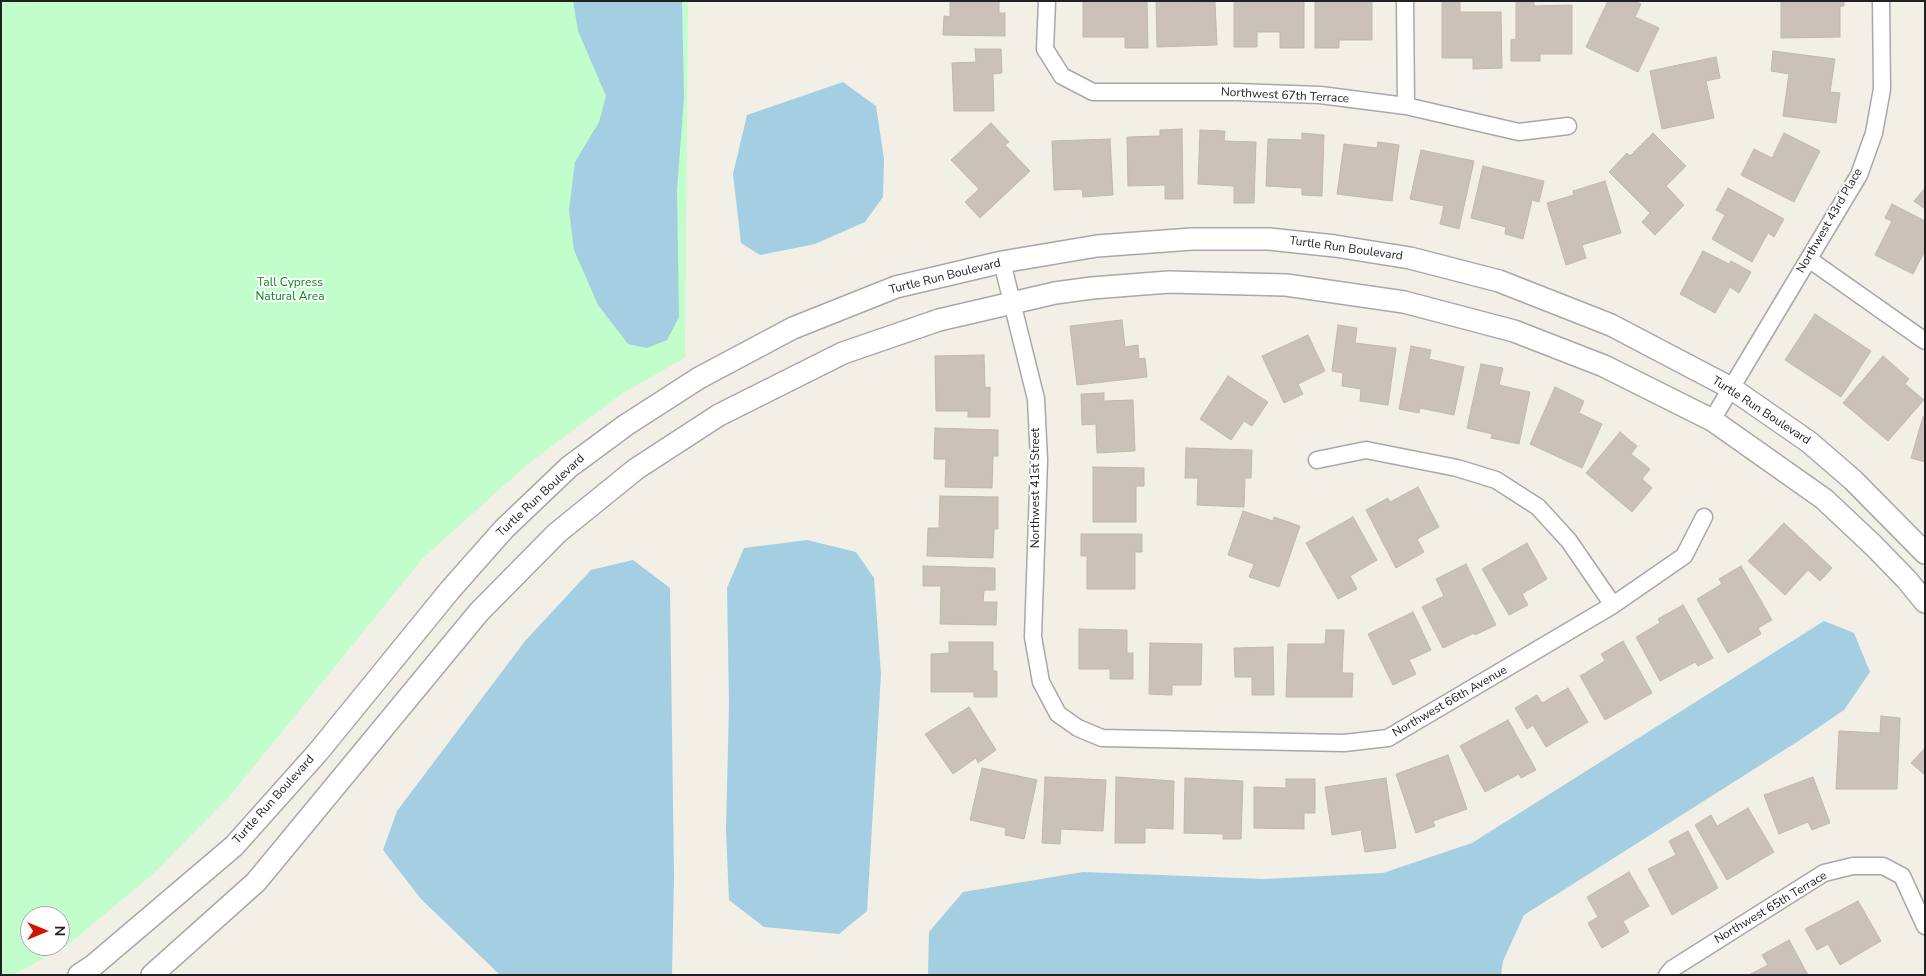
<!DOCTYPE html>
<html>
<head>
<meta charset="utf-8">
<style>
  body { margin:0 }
  #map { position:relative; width:1926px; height:976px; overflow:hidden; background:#f2efe7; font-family:"Nunito Sans",sans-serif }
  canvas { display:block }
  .frame { position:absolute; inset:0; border:2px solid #212121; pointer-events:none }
  .north { position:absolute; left:20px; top:906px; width:50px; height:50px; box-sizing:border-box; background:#fff; border:1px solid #a6a6a6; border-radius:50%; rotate:90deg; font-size:14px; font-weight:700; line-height:20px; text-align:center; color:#212121 }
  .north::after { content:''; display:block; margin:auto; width:18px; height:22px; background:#d11400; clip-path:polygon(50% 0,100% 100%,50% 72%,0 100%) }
</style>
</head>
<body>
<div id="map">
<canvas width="1926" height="976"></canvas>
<div class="frame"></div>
<div class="north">N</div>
</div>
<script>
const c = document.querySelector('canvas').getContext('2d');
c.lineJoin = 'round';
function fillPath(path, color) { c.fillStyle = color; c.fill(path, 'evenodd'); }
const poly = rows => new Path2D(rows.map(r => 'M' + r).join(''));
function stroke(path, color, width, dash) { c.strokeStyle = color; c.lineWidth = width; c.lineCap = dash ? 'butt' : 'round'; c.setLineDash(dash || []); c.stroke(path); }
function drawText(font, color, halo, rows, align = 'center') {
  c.font = font + ' "Nunito Sans",sans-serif'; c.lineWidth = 4; c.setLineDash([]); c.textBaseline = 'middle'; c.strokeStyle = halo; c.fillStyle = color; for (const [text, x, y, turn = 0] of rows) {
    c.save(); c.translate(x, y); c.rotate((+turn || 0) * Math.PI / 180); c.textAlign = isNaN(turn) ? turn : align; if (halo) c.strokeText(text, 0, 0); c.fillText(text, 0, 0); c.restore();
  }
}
fillPath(poly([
  [1,1,688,1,685,358,623,393,529,463,423,558,229,797,152,875,66,946,13,975,1,975],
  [30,916,60,916,60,946,30,946]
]), '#c2fdcc');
fillPath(poly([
  [573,1,682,1,684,97,677,190,679,317,667,340,647,348,628,344,598,305,574,250,569,210,575,162,599,122,606,96,578,31],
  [843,82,876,106,884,159,883,197,865,222,815,244,760,255,741,243,733,174,747,115],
  [807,540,856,552,874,578,881,674,867,911,839,934,764,927,729,900,726,830,729,704,727,588,744,548],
  [633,560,670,588,674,877,672,975,500,975,421,899,383,850,397,811,525,641,591,570],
  [1824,621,1854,633,1870,672,1844,710,1800,740,1524,915,1503,961,1501,975,928,975,929,932,963,892,1083,872,1264,879,1383,873,1472,843]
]), '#a4cee2');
const building = poly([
  [950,1,999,1,999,13,1005,13,1005,36,943,35,944,16,950,17,950,1],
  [1083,1,1147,1,1148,48,1125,48,1125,37,1083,37,1083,1],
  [1156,1,1215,2,1217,45,1157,47,1156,1],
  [1234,1,1304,1,1304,48,1280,48,1280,32,1257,32,1257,47,1234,47,1234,1],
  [1315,1,1372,1,1372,40,1339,40,1339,48,1315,48,1315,1],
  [1442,1,1460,1,1460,12,1501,12,1502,68,1473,69,1473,58,1442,58,1442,1],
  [1516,1,1534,1,1534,6,1572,5,1572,54,1540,54,1540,61,1511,61,1511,40,1516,39,1516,1],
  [1608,1,1635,1,1641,4,1635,17,1659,28,1638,72,1586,47,1608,1],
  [1781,1,1844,1,1844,6,1840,6,1840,37,1781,38,1781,1],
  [975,49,1001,49,1002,73,993,74,994,111,954,111,952,63,976,62,975,49],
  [1773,51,1835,59,1830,92,1840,93,1836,123,1783,116,1789,74,1771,71,1773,51],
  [1716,57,1720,78,1706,81,1714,118,1662,129,1650,71,1716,57],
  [991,123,1009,142,1005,145,1030,171,980,218,965,202,979,189,951,160,991,123],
  [1182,129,1183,199,1165,199,1165,185,1128,186,1127,137,1160,136,1160,130,1182,129],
  [1200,130,1225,131,1224,141,1256,142,1254,203,1234,203,1234,186,1198,184,1200,130],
  [1302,133,1324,135,1322,196,1302,195,1302,188,1266,186,1268,139,1302,140,1302,133],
  [1653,133,1686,166,1666,186,1684,205,1655,235,1642,222,1650,213,1609,172,1627,153,1630,156,1653,133],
  [1784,133,1820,151,1794,202,1741,175,1754,149,1772,158,1784,133],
  [1110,139,1113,195,1083,197,1082,189,1054,190,1052,141,1110,139],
  [1378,142,1399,145,1392,201,1337,194,1344,144,1377,148,1378,142],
  [1421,150,1474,161,1459,229,1440,224,1444,206,1410,199,1421,150],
  [1483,166,1544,181,1539,202,1532,200,1523,239,1505,234,1506,227,1471,218,1483,166],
  [1605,181,1621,233,1582,245,1586,258,1566,265,1547,203,1574,195,1573,191,1605,181],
  [1728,188,1784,219,1774,237,1768,233,1752,262,1712,239,1725,215,1716,210,1728,188],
  [1925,188,1925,209,1914,201,1925,188],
  [1892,204,1925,221,1925,251,1913,274,1875,255,1892,221,1885,218,1892,204],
  [1703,251,1729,264,1731,261,1751,272,1739,293,1730,287,1715,313,1680,294,1703,251],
  [1815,314,1871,351,1841,397,1785,360,1815,314],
  [1122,320,1125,347,1138,345,1139,359,1145,358,1147,377,1077,385,1070,326,1122,320],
  [1338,325,1357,328,1355,343,1396,348,1388,405,1360,401,1361,389,1342,386,1343,373,1332,371,1338,325],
  [1308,335,1325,371,1298,384,1303,394,1284,403,1262,356,1308,335],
  [1411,346,1431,350,1429,359,1464,367,1454,415,1420,408,1419,413,1399,409,1411,346],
  [984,355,985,388,990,387,990,417,968,417,968,411,936,411,935,356,984,355],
  [1883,356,1909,379,1905,384,1924,400,1888,441,1843,403,1883,356],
  [1481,364,1503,368,1499,385,1530,392,1519,444,1491,438,1492,434,1467,428,1481,364],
  [1228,376,1268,402,1252,426,1244,421,1231,440,1200,419,1228,376],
  [1555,387,1584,401,1579,413,1602,424,1582,468,1530,444,1555,387],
  [1104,393,1104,401,1133,400,1135,451,1097,453,1096,424,1082,425,1081,394,1104,393],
  [1923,417,1925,417,1925,462,1911,458,1923,417],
  [935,428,998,430,998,456,993,456,992,488,945,487,946,459,934,459,935,428],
  [1620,432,1637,446,1631,454,1650,469,1642,479,1652,488,1632,512,1586,473,1620,432],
  [1186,448,1252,450,1251,478,1245,478,1244,507,1197,505,1198,478,1185,478,1186,448],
  [1093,467,1144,468,1144,486,1136,486,1136,522,1093,522,1093,467],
  [1418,487,1439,527,1417,539,1424,552,1396,568,1366,510,1388,498,1390,502,1418,487],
  [940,496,998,497,998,529,994,529,993,558,927,556,928,528,939,528,940,496],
  [1243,511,1273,521,1274,517,1300,526,1279,587,1249,577,1254,564,1228,555,1243,511],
  [1353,517,1377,560,1350,576,1357,589,1338,599,1306,543,1353,517],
  [1784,523,1832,568,1820,581,1808,570,1785,595,1748,561,1784,523],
  [1081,534,1142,534,1142,552,1135,552,1135,589,1087,589,1087,556,1081,556,1081,534],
  [1527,543,1547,579,1522,594,1528,605,1509,615,1482,569,1527,543],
  [1466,564,1496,625,1475,635,1474,633,1443,648,1422,607,1444,596,1436,579,1466,564],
  [923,566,995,568,995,590,984,590,983,602,997,602,996,625,940,624,941,586,923,586,923,566],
  [1741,566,1772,620,1758,628,1761,634,1728,653,1697,599,1722,584,1719,579,1741,566],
  [1683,605,1713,658,1698,666,1695,662,1660,681,1636,637,1660,623,1658,619,1683,605],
  [1413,612,1431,650,1409,660,1416,674,1393,685,1368,634,1413,612],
  [1079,629,1127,630,1127,653,1133,653,1133,679,1110,679,1110,669,1079,669,1079,629],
  [1326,630,1344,630,1342,673,1353,673,1352,697,1286,697,1288,644,1325,644,1326,630],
  [1623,641,1652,693,1605,720,1580,676,1605,661,1601,654,1623,641],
  [949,642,993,642,993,671,997,671,997,697,974,697,974,692,931,692,931,654,949,653,949,642],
  [1150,643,1202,644,1201,685,1172,685,1172,695,1149,694,1150,643],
  [1273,647,1274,695,1252,695,1252,677,1235,677,1234,648,1273,647],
  [1568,688,1588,722,1546,747,1533,725,1527,729,1515,708,1537,695,1542,703,1568,688],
  [969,707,996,750,978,763,976,758,953,774,925,734,969,707],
  [1881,716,1900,718,1897,789,1836,789,1839,731,1880,733,1881,716],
  [1508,720,1536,770,1521,778,1519,774,1485,792,1460,746,1508,720],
  [1925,748,1925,775,1911,763,1925,748],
  [1448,755,1467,809,1433,821,1435,826,1416,833,1396,774,1448,755],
  [982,768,1037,780,1024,839,1005,835,1006,828,970,820,982,768],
  [1045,777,1106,780,1103,831,1061,829,1060,844,1042,843,1045,777],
  [1116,777,1174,781,1173,829,1145,828,1145,843,1115,843,1116,777],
  [1813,777,1830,823,1812,830,1808,822,1779,834,1764,795,1813,777],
  [1185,778,1243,781,1241,839,1223,839,1223,834,1184,833,1185,778],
  [1386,778,1396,848,1365,852,1361,830,1332,835,1325,787,1386,778],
  [1286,779,1315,779,1315,813,1304,813,1304,829,1254,828,1254,787,1286,788,1286,779],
  [1748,808,1774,852,1727,880,1695,825,1711,815,1717,826,1748,808],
  [1688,831,1718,888,1672,915,1648,869,1676,855,1669,841,1688,831],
  [1629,872,1649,906,1623,921,1629,932,1602,948,1588,923,1598,917,1587,897,1629,872],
  [1858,901,1881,941,1840,965,1828,944,1817,950,1805,929,1858,901],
  [1789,940,1808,975,1749,975,1768,965,1762,955,1789,940]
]);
fillPath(building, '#cac2b9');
stroke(building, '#c5b7a8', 1);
const minor = poly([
  [1047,1,1045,49,1062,76,1093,92,1236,92,1320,95,1406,106,1519,132,1568,126],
  [1405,1,1406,106],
  [1810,260,1925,341],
  [1002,262,1036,399,1039,460,1033,637,1041,682,1058,714,1078,728,1102,738,1344,743,1388,738,1613,605,1684,556,1704,517],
  [1712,420,1859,175,1874,133,1882,89,1881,1],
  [1317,460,1366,450,1457,468,1496,480,1538,507,1569,541,1613,605],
  [1667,975,1672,969,1824,873,1853,866,1883,866,1902,876,1925,926]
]);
const tertiary = poly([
  [79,975,94,965,234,846,318,752,450,590,504,529,569,467,626,425,699,378,793,328,896,287,1002,262,1097,246,1192,239,1269,239,1335,246,1410,258,1499,281,1611,325,1731,388,1809,442,1853,480,1925,553],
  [152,975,256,882,479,612,557,533,636,469,719,415,843,353,939,320,1055,293,1092,288,1169,282,1286,285,1404,302,1514,331,1604,366,1712,420,1824,499,1874,546,1907,580,1925,602]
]);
stroke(minor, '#a8a8a8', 19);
stroke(tertiary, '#a8a8a8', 24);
stroke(minor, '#fff', 16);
stroke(tertiary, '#fff', 21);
drawText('12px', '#212121', '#fff', [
  ["Northwest 67th Terrace",1285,96,3],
  ["Northwest 43rd Place",1830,221,-60],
  ["Turtle Run Boulevard",1346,249,8],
  ["Turtle Run Boulevard",945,277,-14],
  ["Turtle Run Boulevard",1761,411,33],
  ["Northwest 41st Street",1036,488,-90],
  ["Turtle Run Boulevard",541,496,-43],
  ["Northwest 66th Avenue",1450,702,-30],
  ["Turtle Run Boulevard",274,800,-48],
  ["Northwest 65th Terrace",1771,908,-31]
]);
drawText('12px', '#048a1c', '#fff', [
  ["Tall Cypress",290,283],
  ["Natural Area",290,297]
]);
</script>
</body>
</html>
